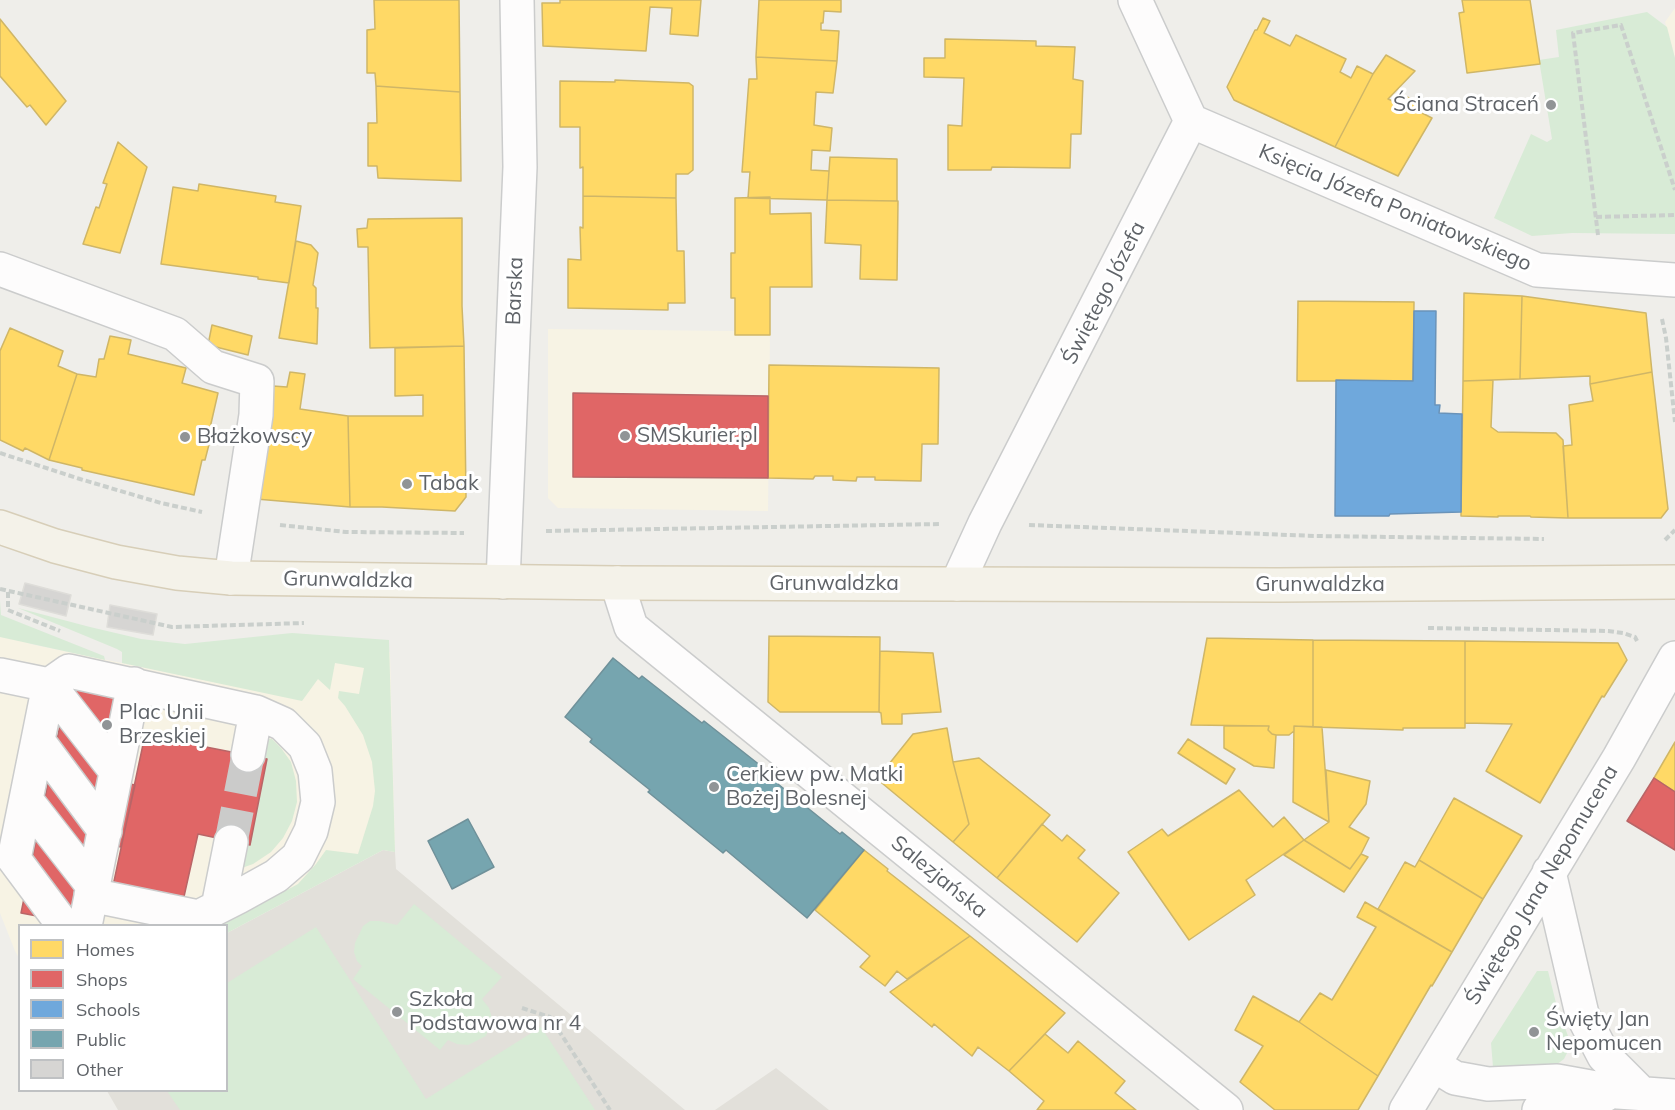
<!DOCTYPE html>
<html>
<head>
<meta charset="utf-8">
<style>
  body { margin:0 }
  #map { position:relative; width:1675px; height:1110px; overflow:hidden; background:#efeeea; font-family:Mulish,sans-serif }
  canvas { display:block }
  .legend { position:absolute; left:18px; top:924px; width:210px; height:168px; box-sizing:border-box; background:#fff; border:2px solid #bfc1c3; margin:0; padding:8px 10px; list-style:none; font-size:18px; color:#5f6368 }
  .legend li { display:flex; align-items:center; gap:12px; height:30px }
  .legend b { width:30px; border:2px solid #bfc1c3 }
</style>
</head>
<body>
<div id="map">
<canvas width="1675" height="1110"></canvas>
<ul class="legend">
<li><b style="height:16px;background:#ffd966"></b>Homes</li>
<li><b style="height:16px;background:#e06666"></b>Shops</li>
<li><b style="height:16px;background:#6fa8dc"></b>Schools</li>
<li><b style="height:16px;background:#76a5af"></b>Public</li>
<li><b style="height:16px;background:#d6d5d3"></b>Other</li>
</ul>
</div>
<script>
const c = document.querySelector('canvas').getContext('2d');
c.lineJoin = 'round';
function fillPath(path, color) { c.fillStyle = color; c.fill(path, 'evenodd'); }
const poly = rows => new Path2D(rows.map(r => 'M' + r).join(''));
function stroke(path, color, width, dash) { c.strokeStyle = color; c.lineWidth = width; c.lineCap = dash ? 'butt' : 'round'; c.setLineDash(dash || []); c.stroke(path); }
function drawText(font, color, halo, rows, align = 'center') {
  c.font = font + ' Mulish,sans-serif'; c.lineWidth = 6; c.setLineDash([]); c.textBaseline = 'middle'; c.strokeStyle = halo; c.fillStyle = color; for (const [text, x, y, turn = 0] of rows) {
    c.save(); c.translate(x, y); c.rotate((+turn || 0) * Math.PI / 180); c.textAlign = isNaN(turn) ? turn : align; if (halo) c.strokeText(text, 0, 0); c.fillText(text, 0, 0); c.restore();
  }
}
fillPath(poly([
  [1675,8,1675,58,1665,22],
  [548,329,735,331,735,335,770,335,768,511,558,508,548,498],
  [0,625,30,644,223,684,390,652,395,852,383,850,227,933,226,926,20,926,19,958,15,951,0,913]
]), '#f7f3e4');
fillPath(poly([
  [383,850,395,852,396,869,685,1110,118,1110,107,1091,226,1090,227,933],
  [776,1068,829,1110,715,1110]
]), '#e2e0da');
fillPath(poly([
  [1647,12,1667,27,1675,58,1675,234,1572,233,1532,236,1494,218,1531,134,1547,142,1552,139,1539,60,1559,57,1556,30],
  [0,601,1,615,104,656,105,660,0,637],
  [18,608,90,627,141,639,185,644,292,633,389,640,395,852,383,850,227,933,226,926,222,925,298,884,316,864,326,850,358,854,373,806,375,791,372,762,363,735,345,706,338,698,339,691,359,694,364,668,335,663,330,690,318,679,302,701,122,663,122,652,117,649],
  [267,739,272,739,281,748,291,762,296,781,297,802,292,821,283,838,271,852,253,864,239,869,240,843,250,845,267,760,261,758],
  [414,904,502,977,482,999,489,1008,492,1018,486,1036,468,1045,457,1044,448,1040,440,1050,353,979,362,966,357,961,354,952,355,943,363,926,370,921,379,921,397,925],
  [316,927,426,1099,541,1027,595,1110,180,1110,167,1091,226,1090,227,983],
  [1537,971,1548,971,1556,1003,1568,1036,1569,1049,1564,1059,1556,1065,1546,1069,1493,1067,1491,1043]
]), '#d8ebd6');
const homes = poly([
  [374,0,459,0,460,92,376,86,375,73,367,73,367,30,375,29,374,0],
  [560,0,701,0,698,36,670,34,672,8,650,7,646,51,543,46,542,3,560,3,560,0],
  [759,0,841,0,841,12,824,11,823,23,821,23,821,30,839,31,837,61,756,57,759,0],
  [1462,0,1530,0,1540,64,1467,73,1459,13,1464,12,1462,0],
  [1263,18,1270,21,1264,33,1290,46,1296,35,1346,59,1340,72,1351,78,1357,66,1373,74,1335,147,1234,100,1227,87,1255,30,1257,30,1263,18],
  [0,19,66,101,46,125,30,105,27,107,0,76,0,19],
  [945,39,1036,41,1036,46,1075,47,1073,79,1083,81,1081,134,1071,134,1070,168,992,167,991,170,948,170,948,125,962,126,964,78,924,77,924,58,945,58,945,39],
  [1386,55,1415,71,1388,99,1395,102,1398,93,1425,105,1422,113,1432,118,1398,176,1335,147,1373,74,1386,55],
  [756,57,837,61,833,93,816,92,814,125,832,128,830,151,812,150,811,170,829,171,827,200,748,198,750,172,742,172,749,79,757,79,756,57],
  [615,80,689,83,693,86,693,170,688,174,676,174,676,198,583,196,583,167,580,168,580,127,560,127,560,81,615,82,615,80],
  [376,86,460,92,461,181,378,178,377,166,368,166,368,123,377,123,376,86],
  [118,142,147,167,120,253,83,244,96,207,99,208,107,184,103,183,118,142],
  [830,157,897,159,897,201,827,200,830,157],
  [199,184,276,196,275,202,301,206,289,283,258,279,258,277,161,264,173,187,198,191,199,184],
  [583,196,676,198,677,251,684,251,685,303,668,303,668,310,568,308,568,259,581,260,580,227,583,228,583,196],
  [770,197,770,214,811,213,812,287,770,287,770,335,735,335,735,298,731,298,731,253,735,253,735,198,770,197],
  [827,200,898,201,897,280,860,279,861,245,825,243,827,200],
  [462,218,462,306,464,346,370,348,368,247,358,247,357,229,367,228,368,219,462,218],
  [296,241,311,245,318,253,313,285,316,288,316,308,318,308,317,344,279,338,296,241],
  [1464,293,1522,296,1520,379,1463,381,1464,293],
  [1522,296,1646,313,1652,372,1590,384,1590,376,1520,379,1522,296],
  [1298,301,1414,302,1413,381,1297,381,1298,301],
  [212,325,252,336,248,355,208,345,212,325],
  [10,328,63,351,58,366,77,374,49,460,25,448,23,451,0,440,0,351,10,328],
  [110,336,131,340,128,354,186,368,182,383,218,393,210,428,213,429,205,460,202,460,194,495,82,470,82,468,49,460,77,374,96,377,99,359,104,359,110,336],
  [464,346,466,497,455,511,382,507,350,507,348,416,423,416,423,395,395,396,395,348,464,346],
  [769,365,939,368,938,444,922,444,921,481,875,480,875,477,857,477,856,481,833,480,833,476,815,476,813,479,768,478,769,365],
  [290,372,305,374,300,409,348,416,350,507,256,499,273,386,287,387,290,372],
  [1652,372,1668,509,1661,518,1568,518,1563,446,1572,445,1569,405,1593,401,1590,384,1652,372],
  [1493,380,1491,427,1498,432,1556,433,1563,440,1568,518,1531,517,1530,516,1498,516,1498,517,1461,516,1463,381,1493,380],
  [769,636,880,637,879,712,780,712,768,702,769,636],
  [1207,638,1313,640,1313,727,1294,726,1294,731,1289,735,1276,735,1272,734,1268,730,1269,726,1191,725,1207,638],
  [1313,640,1465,641,1465,728,1403,728,1403,730,1313,727,1313,640],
  [1465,641,1618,643,1627,660,1604,697,1602,696,1540,803,1486,771,1512,724,1465,723,1465,641],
  [880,651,933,653,941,712,902,714,902,724,882,724,881,713,879,712,880,651],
  [1224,726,1269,726,1268,730,1272,734,1276,735,1274,768,1254,766,1224,748,1224,726],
  [1294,726,1322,727,1329,822,1293,802,1294,726],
  [947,728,953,762,969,824,953,842,877,779,913,734,947,728],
  [1188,739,1235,769,1226,784,1178,753,1188,739],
  [1675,742,1675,792,1654,778,1675,742],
  [979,758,1050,815,997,878,953,842,969,824,953,762,979,758],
  [1326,770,1370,781,1366,804,1349,827,1369,838,1361,854,1350,869,1304,840,1329,822,1326,770],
  [1239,790,1273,827,1284,817,1304,840,1246,880,1255,895,1189,940,1128,852,1162,829,1168,836,1239,790],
  [1454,798,1522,836,1483,899,1419,860,1454,798],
  [1042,824,1062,841,1067,835,1085,850,1078,858,1119,893,1077,942,997,878,1042,824],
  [1304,840,1350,869,1361,854,1368,857,1344,892,1284,855,1304,840],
  [864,850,888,869,887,871,970,936,907,979,897,971,885,986,860,967,870,956,815,910,864,850],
  [1419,860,1483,899,1452,952,1378,909,1405,862,1415,867,1419,860],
  [1365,902,1452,952,1432,986,1431,985,1378,1076,1299,1022,1320,993,1332,1000,1376,927,1357,917,1365,902],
  [970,936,1065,1013,1009,1071,978,1047,972,1056,934,1024,932,1027,890,992,970,936],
  [1253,996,1299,1022,1378,1076,1358,1110,1275,1110,1240,1082,1263,1046,1235,1030,1253,996],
  [1045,1034,1068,1053,1078,1041,1125,1081,1115,1093,1136,1110,1037,1110,1044,1101,1009,1071,1045,1034]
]);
fillPath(homes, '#ffd966');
stroke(homes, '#cfb667', 1.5);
const shops = poly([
  [573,393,768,396,768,478,573,477,573,393],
  [69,682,117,693,100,778,135,785,121,847,91,841,74,923,21,913,69,682],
  [145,735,267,759,250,845,198,834,183,901,113,886,145,735],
  [1654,778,1675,792,1675,850,1627,821,1654,778]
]);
fillPath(shops, '#e06666');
stroke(shops, '#b96567', 1.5);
const schools = poly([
  [1414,311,1436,311,1435,405,1440,405,1439,413,1462,414,1461,512,1390,514,1389,516,1335,516,1336,380,1413,381,1414,311]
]);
fillPath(schools, '#6fa8dc');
stroke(schools, '#6a93b9', 1.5);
const public = poly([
  [613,658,639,679,642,676,702,723,704,721,780,781,778,784,840,834,842,832,864,850,807,918,726,850,723,853,648,792,650,790,590,742,592,739,565,717,613,658],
  [468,819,494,867,452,889,428,841,468,819]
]);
fillPath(public, '#76a5af');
stroke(public, '#6f919a', 1.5);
const building = poly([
  [25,583,71,595,66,616,19,604,25,583],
  [110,605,157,614,153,635,107,627,110,605]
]);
fillPath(building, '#d6d5d3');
stroke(building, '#deddd9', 1.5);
stroke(poly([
  [231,842,248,755]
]), '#cbcbca', 33, [33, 16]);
const minor = poly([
  [1135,0,1191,121],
  [1191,121,1537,270,1675,280],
  [0,269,175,334,213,367,257,381,256,415,231,578],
  [503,582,520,167,517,0],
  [617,583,631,627,1226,1110],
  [957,584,985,523,1191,121],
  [0,675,49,685],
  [49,685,116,771],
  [38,741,105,831],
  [248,755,256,712],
  [26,800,93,886],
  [1549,872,1582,1014,1604,1056,1642,1094],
  [91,895,198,917],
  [218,907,231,842],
  [64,926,14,859,49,685,69,671,256,712,283,724,305,746,315,771,318,802,311,831,298,857,276,876,238,897,181,926],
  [85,926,134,684],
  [1434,1065,1455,1078,1488,1084,1557,1081,1618,1092,1675,1096],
  [1406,1110,1619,758,1675,658],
  [1539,1110,1605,1095]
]);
const major = poly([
  [0,527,55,546,116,562,177,573,231,578,617,583,1278,585,1675,582]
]);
stroke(minor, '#cbcccc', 36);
stroke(major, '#d7ceb8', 36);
stroke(poly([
  [1596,217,1675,215],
  [1598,235,1573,33,1621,25,1675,190],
  [1662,319,1666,338,1675,422],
  [0,453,80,479,161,503,202,512],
  [280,525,346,532,464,533],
  [1029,525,1316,536,1544,539],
  [546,531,941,524],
  [1665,540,1675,530],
  [0,589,172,627,304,623],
  [8,592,8,610,60,631],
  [1428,628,1608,631,1623,633,1635,637,1637,641],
  [522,1008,550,1017,610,1110]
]), '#cacfcc', 4, [6, 3]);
stroke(minor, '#fdfcfc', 33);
stroke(major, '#f4f2e9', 33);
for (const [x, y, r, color] of [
  [1551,105,6,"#919496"],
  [625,436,6,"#919496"],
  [185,437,6,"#919496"],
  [407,484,6,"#919496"],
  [107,725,6,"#919496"],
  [714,787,6,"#919496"],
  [397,1012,6,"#919496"],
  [1534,1032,6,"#919496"]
]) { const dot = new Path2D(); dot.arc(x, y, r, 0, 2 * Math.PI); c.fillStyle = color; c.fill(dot); stroke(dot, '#fff', 2); }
drawText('21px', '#5f6368', '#fff', [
  ["Ściana Straceń",1539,105,"right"],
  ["SMSkurier.pl",637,436],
  ["Błażkowscy",197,437],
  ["Tabak",419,484],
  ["Plac Unii",119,713],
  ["Brzeskiej",119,737],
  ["Cerkiew pw. Matki",726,775],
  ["Bożej Bolesnej",726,799],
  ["Szkoła",409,1000],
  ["Podstawowa nr 4",409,1024],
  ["Święty Jan",1546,1020],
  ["Nepomucen",1546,1044]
], 'left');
drawText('21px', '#5f6368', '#fff', [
  ["Księcia Józefa Poniatowskiego",1395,208,23],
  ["Barska",515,291,-88],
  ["Świętego Józefa",1104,293,-63],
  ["Grunwaldzka",348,580,1],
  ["Grunwaldzka",834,584],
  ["Grunwaldzka",1320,585],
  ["Salezjańska",939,877,39],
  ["Świętego Jana Nepomucena",1542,885,-59]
]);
</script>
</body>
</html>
